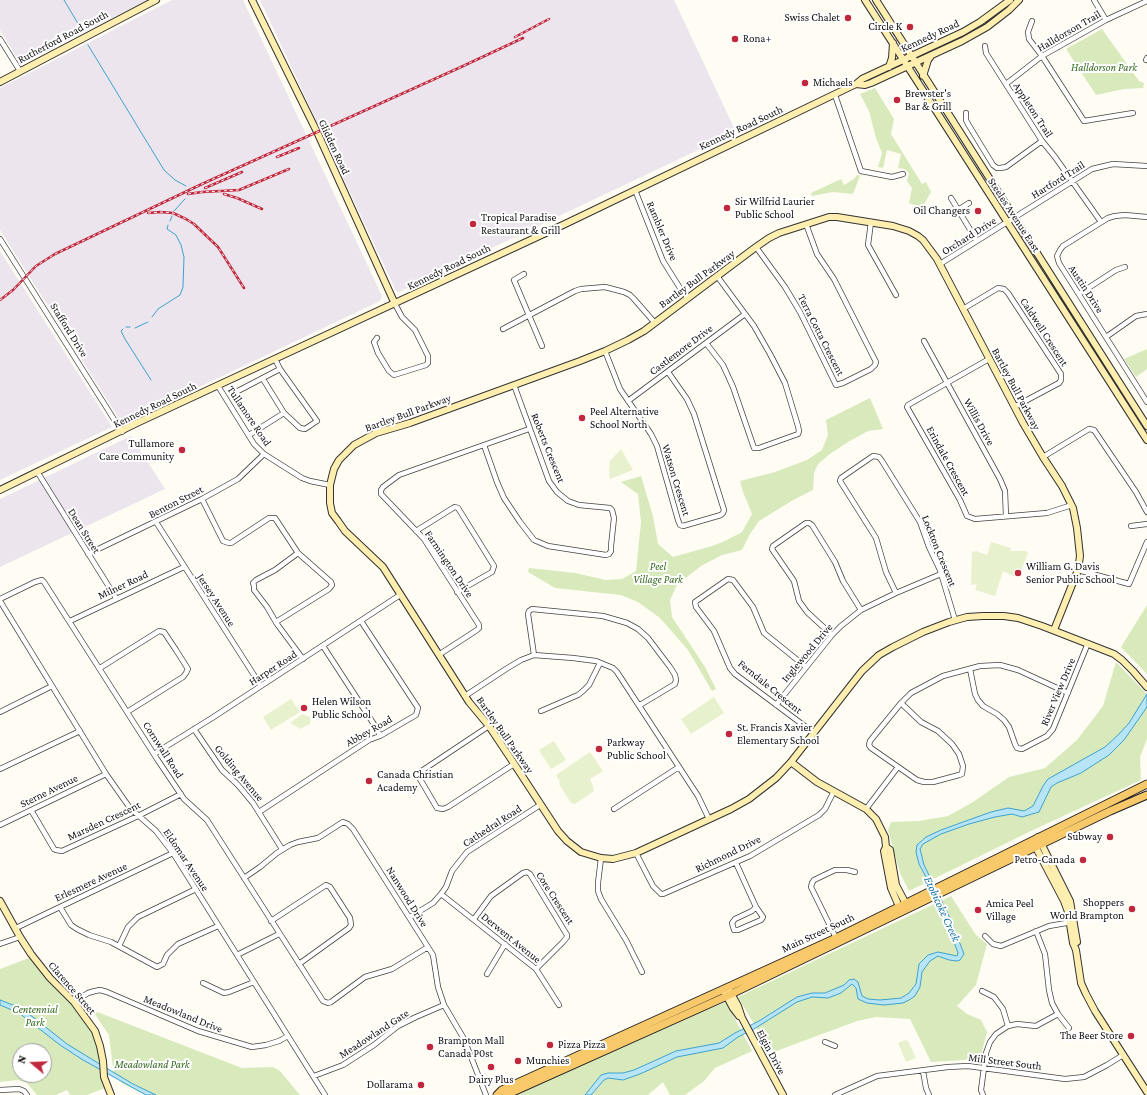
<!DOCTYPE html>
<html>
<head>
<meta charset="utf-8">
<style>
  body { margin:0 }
  #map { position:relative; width:1147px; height:1095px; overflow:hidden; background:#fffcf3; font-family:"Crimson Pro",serif }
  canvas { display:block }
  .north { position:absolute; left:12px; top:1043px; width:40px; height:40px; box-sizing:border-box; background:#fff; border:1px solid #9f9f9f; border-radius:50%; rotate:289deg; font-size:11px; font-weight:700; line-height:16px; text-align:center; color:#101010 }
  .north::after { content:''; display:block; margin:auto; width:14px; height:18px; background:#c1273c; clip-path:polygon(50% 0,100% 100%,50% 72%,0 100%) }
</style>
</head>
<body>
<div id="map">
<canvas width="1147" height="1095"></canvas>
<div class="north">N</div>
</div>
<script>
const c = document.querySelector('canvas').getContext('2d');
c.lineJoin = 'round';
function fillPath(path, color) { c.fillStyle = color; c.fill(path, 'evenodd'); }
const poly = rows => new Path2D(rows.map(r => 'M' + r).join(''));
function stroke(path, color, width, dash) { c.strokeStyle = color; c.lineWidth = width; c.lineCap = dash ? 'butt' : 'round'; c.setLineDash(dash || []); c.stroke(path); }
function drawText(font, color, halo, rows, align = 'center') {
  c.font = font + ' "Crimson Pro",serif'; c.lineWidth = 4; c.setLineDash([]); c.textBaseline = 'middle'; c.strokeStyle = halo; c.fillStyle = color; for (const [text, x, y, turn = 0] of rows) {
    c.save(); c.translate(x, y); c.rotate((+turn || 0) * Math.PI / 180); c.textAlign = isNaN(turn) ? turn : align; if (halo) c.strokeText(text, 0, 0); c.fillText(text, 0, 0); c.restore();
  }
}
fillPath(poly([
  [0,0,147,0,27,61,20,60,17,58,0,30],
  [172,0,243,0,382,296,380,301,130,420,121,422,0,230,0,88],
  [260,0,674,0,736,132,399,292,396,291],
  [0,251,112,427,0,480],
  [131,436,165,489,0,567,0,499]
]), '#ece5ee');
fillPath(poly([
  [1102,29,1139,81,1144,83,1143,88,1124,89,1096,95,1066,49],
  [875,88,894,119,891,134,922,184,926,182,931,192,922,208,909,203,912,188,907,181,909,173,905,169,898,168,901,154,887,150,883,168,878,167,882,153,876,138,869,111,860,94],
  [857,175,860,176,853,194,833,192,812,196,811,193,841,179,844,185,854,179],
  [1147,349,1147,369,1136,377,1124,359],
  [870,398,883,429,868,431,848,442,830,454,818,464,814,473,813,490,793,500,759,521,750,534,742,550,722,555,701,566,677,585,670,600,672,617,705,667,716,689,712,691,688,650,660,618,638,602,621,595,555,588,528,572,529,568,575,573,606,580,622,579,636,571,641,522,638,494,621,482,641,476,653,516,658,544,673,557,712,546,725,541,742,532,752,514,743,492,740,481,775,472,807,460,822,450,828,435,826,420],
  [1147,605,1147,674,1121,647],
  [1116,662,1147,694,1147,739,1140,757,1141,780,1033,830,909,891,900,873,888,830,891,822,919,821,948,816,973,802,1009,777,1045,768,1077,740,1103,706],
  [951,896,976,935,987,944,976,985,957,1006,967,1014,981,1020,987,1032,980,1059,931,1062,910,1019,876,1017,857,1021,771,1053,738,997],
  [29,958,75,1008,95,1036,101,1054,105,1088,87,1095,70,1095,67,1090,56,1095,37,1095,27,1083,18,1080,0,1082,0,969],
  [20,1051,44,1051,44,1075,20,1075],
  [726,1002,752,1051,715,1068,704,1081,685,1095,670,1095,663,1082,648,1095,515,1095,706,1010],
  [92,1010,242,1068,273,1067,280,1071,300,1095,146,1095,123,1084,114,1076,109,1035]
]), '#d8eabc');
fillPath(poly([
  [621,449,633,470,610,479,609,470,610,461],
  [991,542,1011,548,1010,551,1026,551,1028,553,1019,576,1013,576,1003,571,995,596,975,590,977,584,971,585,972,552,976,551,987,555],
  [714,697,724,713,691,734,681,719],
  [291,699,300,712,271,730,263,717],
  [302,714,310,717,311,721,309,725,305,726,301,729,290,723],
  [554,741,566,760,551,769,539,750],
  [590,752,603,771,590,779,593,786,594,791,575,804,571,803,559,784,560,782,556,775],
  [905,1040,908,1041,916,1058,906,1062,898,1043]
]), '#e8f1ce');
const water = poly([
  [1147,694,1147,707,1124,740,1109,755,1081,773,1057,783,1051,787,1039,812,1022,817,1012,814,995,817,969,824,941,834,923,844,920,849,924,865,951,920,964,954,960,960,957,961,949,960,938,956,930,961,922,972,920,987,915,996,909,1000,903,1003,884,1005,867,1003,858,999,856,988,852,984,841,993,828,998,812,997,797,1002,754,1029,738,1037,723,1048,677,1057,640,1074,623,1080,608,1078,604,1080,591,1095,585,1095,601,1075,608,1073,623,1073,634,1070,676,1051,719,1043,735,1033,759,1021,797,997,812,993,825,993,844,985,849,980,854,979,858,982,862,996,868,999,880,1000,891,999,901,998,909,993,916,984,919,964,928,955,938,952,957,956,958,953,947,922,939,907,926,877,919,864,916,852,917,845,926,837,941,830,991,812,1008,808,1024,811,1033,806,1043,786,1048,779,1105,747,1119,734,1129,723,1147,694],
  [0,1000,18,1007,33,1017,67,1044,98,1063,133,1084,156,1095,146,1095,83,1060,60,1045,19,1013,0,1005,0,1000]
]);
fillPath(water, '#b8e5f6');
stroke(water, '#3fa1cd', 1);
stroke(poly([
  [64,0,83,32],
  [88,45,164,170,175,180,186,186],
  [174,211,185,199],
  [170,221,172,216],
  [152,317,158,309,180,295,183,287,184,257,181,245,176,235,167,229,168,225],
  [126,327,130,327],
  [135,328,148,322],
  [123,329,121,331,125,339,151,380]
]), '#3fa1cd', 1);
const street = poly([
  [1094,0,1106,20],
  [1032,21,1028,32,1029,39,1042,56,1084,121,1133,113],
  [0,39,20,71],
  [985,46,986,53,1042,141,1055,157,1101,222],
  [1146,60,1147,58],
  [1006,84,1042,56,1106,20,1147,1],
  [835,95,861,171,892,177,903,174],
  [966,113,966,120,968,124,993,165,997,168,1000,168,1006,167,1042,141],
  [635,190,663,261,680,288,688,298],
  [951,198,977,241],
  [958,210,969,203],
  [1147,217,1125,215,1115,216,1108,218,1063,246,1060,250,1057,256,1059,263,1147,402],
  [871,222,868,245,896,295],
  [0,239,122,432],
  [756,247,785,287,800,312,835,383,836,385,843,383,871,369,875,365,876,362,834,279,817,254,806,224],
  [940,264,1092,169,1113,164,1147,166],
  [524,274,514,280,542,346],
  [1079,294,1116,270,1125,267],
  [963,309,998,288,1004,289,1008,293,1061,374,1061,380,1059,383,1014,407],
  [503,329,575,291,581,289,605,287,624,292,630,295,634,299,655,323],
  [1106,337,1136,316,1147,314],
  [377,338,374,342,378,353,389,371,394,375,426,365,428,363,428,356,415,330,402,317,395,304],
  [924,341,1000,479,1005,491,1006,516],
  [706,343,723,365,733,387,754,448,759,448,798,434,799,431,798,426,785,383,770,354,754,326,717,276],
  [605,351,620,389,651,434,657,446,678,520,680,525,683,526,721,515,723,513,724,510,694,414,687,399,668,372],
  [989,359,908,405,907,407,960,500,967,516,975,519,1047,513,1072,505],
  [263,379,284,413,300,428,305,429,317,421,280,369,275,359],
  [218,386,254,444,264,454,302,478,310,481,330,485],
  [236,392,280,369],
  [628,401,745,314],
  [249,435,284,413],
  [484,445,497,482,504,498,520,522,534,540,548,546,606,555,609,554,611,551,611,546,614,518,612,510,610,508,579,505,568,501,557,492,549,481,514,385],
  [1043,457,1089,429,1094,430,1136,492,1147,512],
  [38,473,116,598],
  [202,499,223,541,229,543,231,543,269,518,275,518,298,553,331,582,332,585,329,589,276,622],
  [156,522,261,686],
  [1131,526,1147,524],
  [416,531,453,508,455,507,458,508,494,566,492,572,457,592],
  [298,553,275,570,256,580,253,583,254,586,254,590,267,607,277,624,303,659],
  [88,554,202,499,238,479,264,454],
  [1078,570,1129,584,1147,542],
  [896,593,886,572,876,538,840,481,841,478,873,456,879,457,882,461,920,522,929,547,940,570,955,620],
  [0,599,35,582,42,580,44,582,157,759,184,799,207,820,323,1001,328,1003,331,1002,365,977,392,969,428,947],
  [0,601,106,774,130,808,156,831,173,853,325,1095],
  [70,621,184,567],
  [832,635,807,612,799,601,794,581,774,552,772,549,773,546,806,523,809,523,812,525,835,562,843,581,861,610],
  [323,646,377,729,380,736],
  [440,654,477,630,479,628,479,625,424,539,381,494,381,490,383,487,399,475,529,429],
  [534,655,528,614,529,611,532,609,603,616,627,623,638,629,648,638,670,667,675,675,676,680,675,684,640,705],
  [806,667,764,633,753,607,733,580,728,579,695,602,696,607,714,631,730,668,735,674,814,733],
  [100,668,159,631,164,632,176,650,188,669,186,673,183,677,127,712],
  [970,669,975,694,978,700,983,706,997,714,1004,720,1009,727,1015,744,1017,748,1022,749,1047,736,1053,729,1088,643],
  [465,696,506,669,521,660,534,655,573,658,596,661,613,668,617,672,698,796,709,819],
  [901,703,921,722,938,731,952,744,959,754,963,766,962,774,959,775,933,782,924,782,917,780,871,748,869,745,870,741,901,703,911,693,943,676,980,666,1000,665,1018,670,1068,693],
  [776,705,832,635,841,626,861,610,896,593,941,574],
  [541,711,578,695,583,691,589,685,600,663],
  [0,712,52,686],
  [489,726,417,774,437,808,443,809,448,807,514,764],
  [194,729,222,770,238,785,253,803,282,849],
  [154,754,212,718,400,595],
  [0,769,80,731],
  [614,809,679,767],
  [866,809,898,767],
  [31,810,54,849,56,850,62,851,138,816,181,794],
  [259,812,369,740,380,736,416,715,418,708,361,621],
  [0,825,106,774],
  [636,853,653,886,661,894,663,894,750,856,819,815,825,809,834,791],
  [601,858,598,883,598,891,601,899,626,940,642,972],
  [736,863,756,907,752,911,735,919,732,923,734,930,738,930,761,920,763,917,756,907],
  [244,878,260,867,277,853,290,845,298,842,318,838,343,822,348,824,353,829,433,955,438,987,444,1005,464,1039,486,1095],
  [441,894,536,969,559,1005],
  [60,907,71,925,77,929,89,935,111,942,157,967,163,964,167,955,178,944,218,926],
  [410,917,433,903,441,894,446,887,452,871,467,852,540,805],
  [474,919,491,896,523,873,527,872,530,874,567,935,567,937,563,942,536,969],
  [271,921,326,885,330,887,350,918,351,925,349,928,299,964],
  [16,928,173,853],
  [1036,931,1045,954,1049,990,1052,1003,1058,1014,1069,1028],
  [985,936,993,944,1001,946,1049,926,1072,922],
  [837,940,811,887,812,883,814,880,835,870,847,870,855,872],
  [0,944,20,937],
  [119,946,128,927,138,917,196,889],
  [237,955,279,934],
  [487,974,505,944],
  [203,983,224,993,229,992,254,982],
  [982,991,994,997,1003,1009,1008,1026],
  [74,1002,88,993,95,991,100,990,107,992,198,1031,252,1047,266,1045,279,1041,288,1036],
  [825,1042,835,1046],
  [923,1071,926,1088,929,1095],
  [314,1076,343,1065,374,1045,398,1026,416,1017,444,1005],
  [0,1090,19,1089,24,1091,27,1095],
  [835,1095,877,1076,948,1067,968,1066,1065,1079,1084,1077,1107,1065,1123,1055],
  [983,1095,981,1090,986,1053,990,1042,996,1034,1008,1026,1017,1024,1036,1026,1058,1014]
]);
const secondary = poly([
  [252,0,318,134,395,304],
  [865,0,1147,440],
  [876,0,1147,426],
  [889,67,892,58,893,43],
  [923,76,928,60,931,56],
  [0,82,156,0],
  [856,84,862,79,963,32,980,22,1010,0],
  [0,490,139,422,565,224,856,84,865,85,871,83,962,41,987,27,1009,10,1019,0],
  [1054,630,1078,570,1080,556,1077,528,1073,508,1062,486,1043,457,1023,423,937,259,923,240,918,236,909,231,893,226,837,217,829,217,779,233,769,238,756,247,644,331,628,340,605,351,580,361,410,423,376,433,354,445,339,460,334,469,330,485,330,503,332,513,338,521,345,531,383,567,469,702,489,726,509,756,558,831,567,841,581,852,601,858,613,859,636,853,731,809,749,799,776,778,791,762,862,671,879,655,893,647,923,632,949,622,967,617,983,616,1004,616,1018,618,1042,626,1114,654,1122,660,1133,671,1147,687],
  [791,762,817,782,866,809,876,819,885,837,886,847,890,850,896,885,907,906],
  [1038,837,1070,901,1077,942],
  [1034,844,1064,901,1068,912,1073,943,1076,950,1081,983,1086,994,1095,1011,1147,1092],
  [886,847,884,851,891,888,901,911],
  [0,901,20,937,31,954,50,978,74,1002,95,1031,100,1046,103,1061,104,1077,111,1095],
  [729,990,738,1006,742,1018,783,1095],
  [725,993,733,1008,739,1016]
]);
const primary = poly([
  [497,1095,502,1090,836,938,1147,784],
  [506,1095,727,996,1110,811,1147,795]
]);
stroke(street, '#434343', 6);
stroke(secondary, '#323232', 8);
stroke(primary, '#212121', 9);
stroke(street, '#fff', 4.5);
stroke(secondary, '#feeeaf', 6);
stroke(primary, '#f8c96b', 7);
const rail = poly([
  [515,37,549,19],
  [277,157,299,148],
  [205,188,242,172],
  [188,194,202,192,239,190,289,169],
  [224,194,237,198,262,209],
  [148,213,160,212,173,213,186,219,194,224,218,247,244,288],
  [0,300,13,290,36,266,55,254,202,184,461,67,523,38]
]);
stroke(rail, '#c1273c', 2.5);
stroke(rail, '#fff', 1, [3]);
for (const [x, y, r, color] of [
  [848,18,4,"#c1273c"],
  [910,27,4,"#c1273c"],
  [735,39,4,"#c1273c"],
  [805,83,4,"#c1273c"],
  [897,100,4,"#c1273c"],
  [727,208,4,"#c1273c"],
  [978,211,4,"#c1273c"],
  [473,224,4,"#c1273c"],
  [582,418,4,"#c1273c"],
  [182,450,4,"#c1273c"],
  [1018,573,4,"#c1273c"],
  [304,708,4,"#c1273c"],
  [729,734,4,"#c1273c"],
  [599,749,4,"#c1273c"],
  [369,781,4,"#c1273c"],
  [1110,837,4,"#c1273c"],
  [1083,860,4,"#c1273c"],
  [1132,909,4,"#c1273c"],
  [978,910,4,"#c1273c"],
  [1131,1036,4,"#c1273c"],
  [550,1045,4,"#c1273c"],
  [430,1047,4,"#c1273c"],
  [518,1061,4,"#c1273c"],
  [491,1067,4,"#c1273c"],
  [421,1085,4,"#c1273c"]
]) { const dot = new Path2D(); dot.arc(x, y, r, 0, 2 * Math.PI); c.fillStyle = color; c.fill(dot); stroke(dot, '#fff', 1.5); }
drawText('11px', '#101010', '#fff', [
  ["Swiss Chalet",840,18,"right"],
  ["Circle K",902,27,"right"],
  ["Rona+",743,39],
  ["Michaels",813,83],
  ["Brewster's",905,94],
  ["Bar & Grill",905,107],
  ["Sir Wilfrid Laurier",735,202],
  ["Public School",735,215],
  ["Oil Changers",970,211,"right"],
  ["Tropical Paradise",481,218],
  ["Restaurant & Grill",481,231],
  ["Peel Alternative",590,412],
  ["School North",590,425],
  ["Tullamore",174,444,"right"],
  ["Care Community",174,457,"right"],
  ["William G. Davis",1026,567],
  ["Senior Public School",1026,580],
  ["Helen Wilson",312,702],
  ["Public School",312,715],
  ["St. Francis Xavier",737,728],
  ["Elementary School",737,741],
  ["Parkway",607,743],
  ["Public School",607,756],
  ["Canada Christian",377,775],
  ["Academy",377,788],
  ["Subway",1102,837,"right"],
  ["Petro-Canada",1075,860,"right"],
  ["Shoppers",1124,903,"right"],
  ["World Brampton",1124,916,"right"],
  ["Amica Peel",986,904],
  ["Village",986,917],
  ["The Beer Store",1123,1036,"right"],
  ["Brampton Mall",438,1041],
  ["Canada P0st",438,1054],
  ["Pizza Pizza",558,1045],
  ["Munchies",526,1061],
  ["Dairy Plus",491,1080,"center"],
  ["Dollarama",413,1085,"right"]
], 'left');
drawText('11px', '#101010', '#fff', [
  ["Halldorson Trail",1069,31,-30],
  ["Kennedy Road",930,36,-25],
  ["Rutherford Road South",63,37,-28],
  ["Appleton Trail",1033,110,57],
  ["Kennedy Road South",741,128,-25],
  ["Glidden Road",334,147,65],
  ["Hartford Trail",1058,180,-32],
  ["Steeles Avenue East",1014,215,57],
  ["Rambler Drive",662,231,67],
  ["Orchard Drive",969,236,-32],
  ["Kennedy Road South",449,267,-26],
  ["Bartley Bull Parkway",697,279,-36],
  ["Austin Drive",1086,289,57],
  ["Stafford Drive",69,330,58],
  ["Caldwell Crescent",1044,332,57],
  ["Terra Cotta Crescent",821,335,63],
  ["Castlemore Drive",681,350,-37],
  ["Bartley Bull Parkway",1016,389,62],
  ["Kennedy Road South",155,405,-26],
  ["Bartley Bull Parkway",408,413,-20],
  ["Tullamore Road",249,416,56],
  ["Willis Drive",979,422,61],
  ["Roberts Crescent",548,448,68],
  ["Erindale Crescent",948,461,61],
  ["Watson Crescent",676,480,73],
  ["Benton Street",176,502,-27],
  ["Dean Street",84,531,58],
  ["Lockton Crescent",939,551,68],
  ["Farmington Drive",449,564,56],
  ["Milner Road",123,585,-25],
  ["Jersey Avenue",216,600,57],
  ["Inglewood Drive",807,653,-50],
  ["Harper Road",273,668,-33],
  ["Ferndale Crescent",770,687,39],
  ["River View Drive",1058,692,-67],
  ["Abbey Road",369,731,-30],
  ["Bartley Bull Parkway",505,735,55],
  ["Cornwall Road",163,750,57],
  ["Golding Avenue",239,773,50],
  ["Sterne Avenue",49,791,-26],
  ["Marsden Crescent",104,821,-25],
  ["Cathedral Road",492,826,-33],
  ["Richmond Drive",728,854,-26],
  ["Eldomar Avenue",186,860,56],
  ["Erlesmere Avenue",91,882,-25],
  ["Nanwood Drive",407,897,58],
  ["Core Crescent",555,898,57],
  ["Main Street South",818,933,-25],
  ["Derwent Avenue",511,938,39],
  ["Clarence Street",72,988,49],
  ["Meadowland Drive",183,1014,22],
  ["Meadowland Gate",374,1034,-33],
  ["Elgin Drive",771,1052,62],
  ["Mill Street South",1005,1062,7]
]);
drawText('italic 11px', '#35691f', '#fff', [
  ["Halldorson Park",1104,68],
  ["Peel",658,567],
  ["Village Park",658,580],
  ["Centennial",35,1010],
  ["Park",35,1023],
  ["Meadowland Park",152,1065]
]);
drawText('italic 12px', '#1873a3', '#fff', [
  ["Etobicoke Creek",942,909,65]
]);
</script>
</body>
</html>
